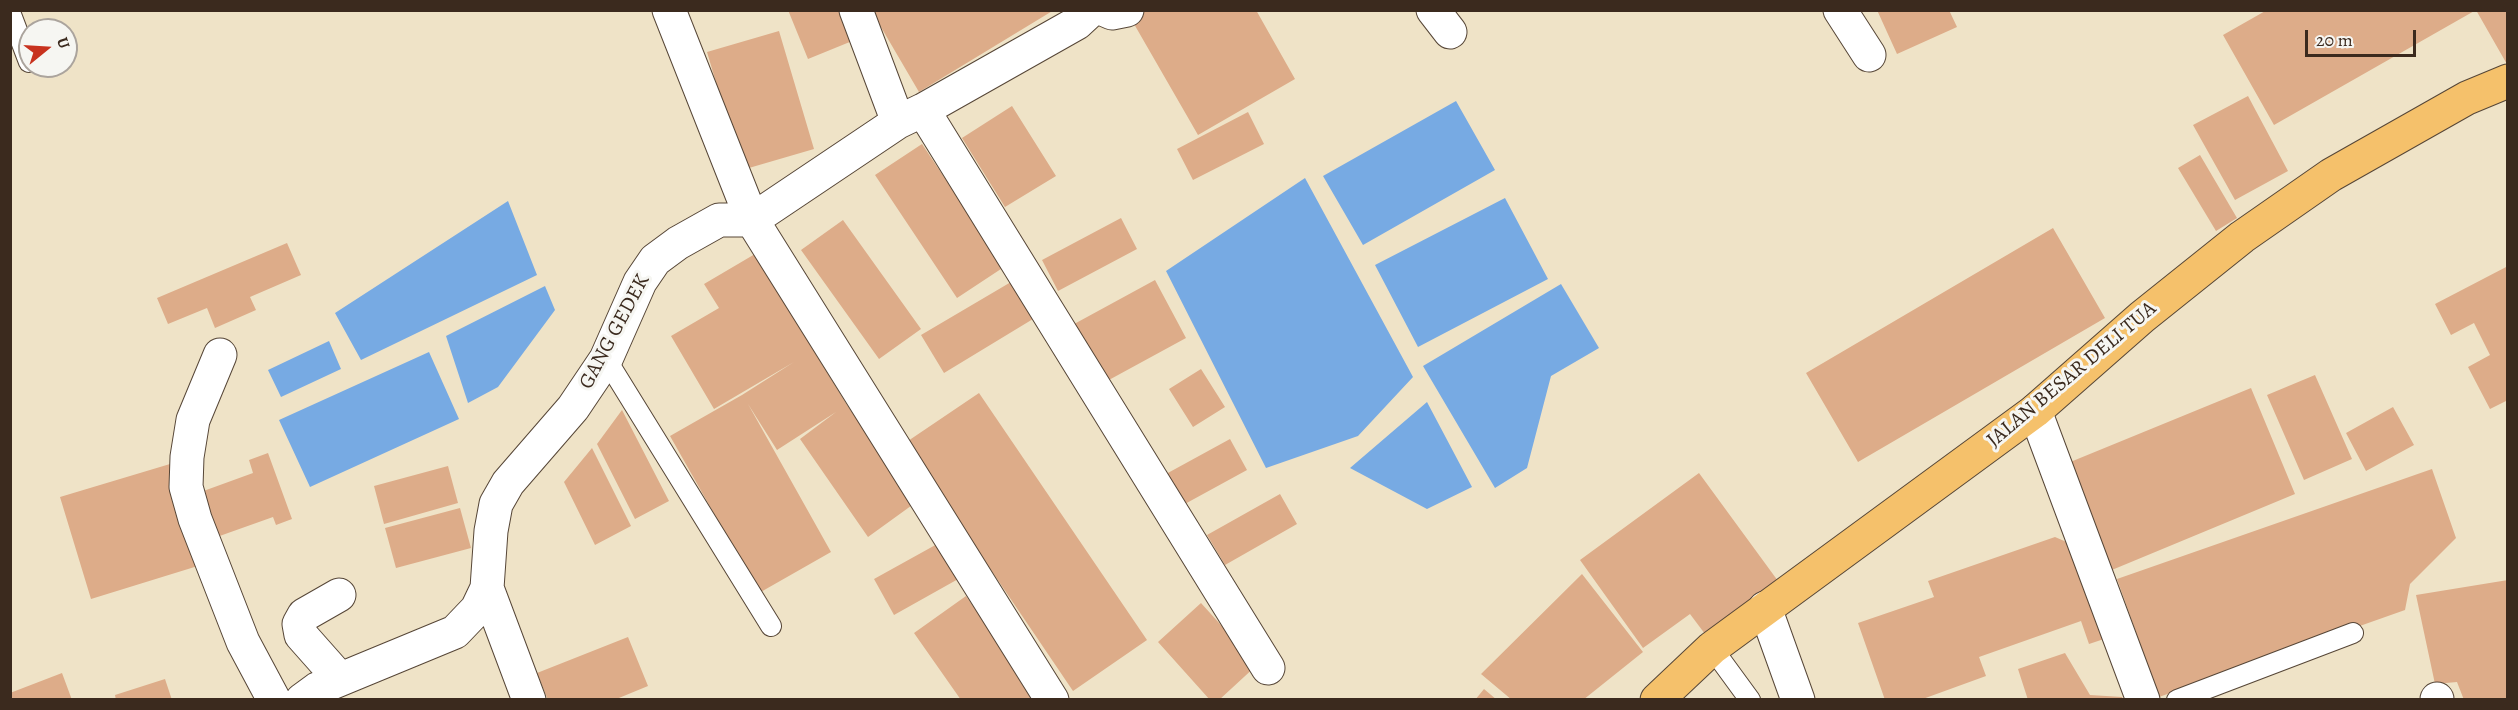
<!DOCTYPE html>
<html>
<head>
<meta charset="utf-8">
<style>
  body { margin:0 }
  #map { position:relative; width:2518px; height:710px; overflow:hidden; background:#efe3c7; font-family:Alegreya,serif }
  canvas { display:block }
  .frame { position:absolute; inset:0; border:12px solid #3b2a1e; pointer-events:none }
  .north { position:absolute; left:18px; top:18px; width:60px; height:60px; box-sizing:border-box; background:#f6f6f2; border:2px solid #aba49d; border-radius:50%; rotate:72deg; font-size:16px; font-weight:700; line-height:24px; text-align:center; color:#3b2a1e }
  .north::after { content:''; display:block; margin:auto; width:21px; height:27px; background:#c8321e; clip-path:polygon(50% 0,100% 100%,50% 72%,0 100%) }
  .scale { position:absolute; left:2305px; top:30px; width:111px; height:27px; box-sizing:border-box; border:3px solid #3b2a1e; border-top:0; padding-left:8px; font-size:18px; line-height:21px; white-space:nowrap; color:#3b2a1e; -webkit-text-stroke:4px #f6f6f2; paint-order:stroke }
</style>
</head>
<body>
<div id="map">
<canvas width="2518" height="710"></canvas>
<div class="frame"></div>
<div class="north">U</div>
<div class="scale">20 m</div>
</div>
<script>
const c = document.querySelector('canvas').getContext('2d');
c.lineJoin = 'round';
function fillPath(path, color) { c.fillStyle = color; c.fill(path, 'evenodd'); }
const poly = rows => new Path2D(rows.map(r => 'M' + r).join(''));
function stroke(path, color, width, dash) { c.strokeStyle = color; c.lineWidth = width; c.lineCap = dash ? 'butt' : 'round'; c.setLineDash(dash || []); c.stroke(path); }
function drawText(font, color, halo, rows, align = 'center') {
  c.font = font + ' Alegreya,serif'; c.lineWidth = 6; c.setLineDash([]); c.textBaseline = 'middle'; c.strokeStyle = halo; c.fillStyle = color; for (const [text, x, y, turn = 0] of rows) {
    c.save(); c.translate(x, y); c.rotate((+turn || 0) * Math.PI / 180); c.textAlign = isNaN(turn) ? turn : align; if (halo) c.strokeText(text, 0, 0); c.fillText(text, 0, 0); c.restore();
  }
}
fillPath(poly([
  [1456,101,1495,170,1363,245,1323,176],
  [1305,178,1413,377,1358,436,1266,468,1166,271],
  [1505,198,1548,279,1418,347,1375,265],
  [508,201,537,275,361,360,335,313],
  [1561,284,1599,348,1551,376,1527,468,1495,488,1423,366],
  [545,286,555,310,498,387,468,403,446,336],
  [329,341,341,369,281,397,268,370],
  [429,352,459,419,310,487,279,420],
  [1427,402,1472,487,1427,509,1350,468]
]), '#77aae3');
fillPath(poly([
  [788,10,851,10,862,37,808,59],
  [871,10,1054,10,919,92],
  [1141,10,1256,10,1295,79,1198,135,1130,17],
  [1877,10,1949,10,1957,27,1897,54],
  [2267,10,2476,10,2274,125,2223,35],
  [2476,10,2508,10,2508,66],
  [779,31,814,149,742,170,707,52],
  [2248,96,2288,171,2235,200,2193,125],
  [1012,106,1056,176,1005,207,962,138],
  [1248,112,1264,144,1193,180,1177,149],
  [922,144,1004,267,957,298,875,175],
  [2200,155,2237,218,2216,231,2178,168],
  [1121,218,1137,249,1058,291,1042,260],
  [843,220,921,329,879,359,801,250],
  [2053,228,2105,318,1858,462,1806,373],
  [287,243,301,275,250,297,256,310,215,328,207,308,168,324,157,298],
  [755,254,847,405,915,503,868,537,800,439,836,412,777,450,748,404,831,552,759,593,670,436,742,395,794,362,714,409,671,336,719,308,704,284],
  [2508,266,2508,400,2490,409,2468,367,2490,355,2474,323,2451,335,2435,304],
  [1155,280,1186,338,1096,387,1065,329],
  [1011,282,1033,319,944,373,921,335],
  [1201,369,1225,407,1193,427,1169,389],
  [2315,375,2352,459,2304,480,2267,395],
  [2251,388,2295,494,2107,572,2063,465],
  [979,393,1147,640,1073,691,905,443],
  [2393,407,2414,445,2366,471,2346,433],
  [622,410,669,501,635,519,597,444],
  [1230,439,1247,470,1183,505,1166,474],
  [592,448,631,526,595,545,564,482],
  [268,453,292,519,276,525,273,517,214,538,198,493,253,473,249,460],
  [170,464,201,565,91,599,60,497],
  [448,466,458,503,384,524,374,486],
  [2432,469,2456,538,2410,584,2405,610,2159,697,2117,579],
  [1699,473,1778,581,1705,634,1690,614,1643,648,1580,560],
  [1280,494,1297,524,1225,565,1207,535],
  [460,508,471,548,396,568,385,528],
  [2055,537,2078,547,2110,637,2089,644,2081,621,1979,657,1986,676,1920,700,1885,700,1858,623,1934,597,1928,581],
  [939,543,960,578,894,615,874,579],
  [1582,574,1643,652,1583,700,1512,700,1481,674],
  [2508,580,2508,700,2464,700,2457,682,2435,684,2416,595],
  [966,596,1039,700,961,700,914,633],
  [1201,603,1257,665,1219,700,1210,700,1158,642],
  [628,637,648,686,614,700,548,700,537,673],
  [2065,653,2090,695,2122,697,2123,700,2028,700,2018,669],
  [62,673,72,700,10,700,10,693],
  [165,679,172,700,116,700,115,695],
  [1484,689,1497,700,1475,700]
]), '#ddac89');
const lane = poly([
  [10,12,29,62],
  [606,359,771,626],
  [1712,648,1750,700],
  [2177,700,2353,633]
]);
const street = poly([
  [669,10,752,220,1052,700],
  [856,10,898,122],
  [1105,10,1112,13,1127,10],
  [1433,10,1450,32],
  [1840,10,1869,55],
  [923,110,1268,668],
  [220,355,193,420,187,457,186,487,195,519,243,642,274,700],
  [2035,411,2143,700],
  [487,588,529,700],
  [339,595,304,615,299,624,301,635,340,679],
  [1765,608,1798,700],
  [2437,699,2437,700],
  [302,700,317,689,455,632,477,609,487,588,491,531,496,504,508,483,573,408,606,359,640,282,655,260,678,243,719,220,752,220,898,122,923,110,1077,23,1091,10]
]);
const primary = poly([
  [1657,700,1712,648,2035,411,2142,317,2242,237,2331,175,2467,98,2508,81]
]);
stroke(lane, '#564637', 22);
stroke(street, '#564637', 35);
stroke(primary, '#564637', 35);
stroke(lane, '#fff', 20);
stroke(street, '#fff', 33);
stroke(primary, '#f5c16b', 33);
drawText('21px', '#3b2a1e', '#f6f6f2', [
  ["GANG GEDEK",615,332,-62],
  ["JALAN BESAR DELI TUA",2072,375,-40]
]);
</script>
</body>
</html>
